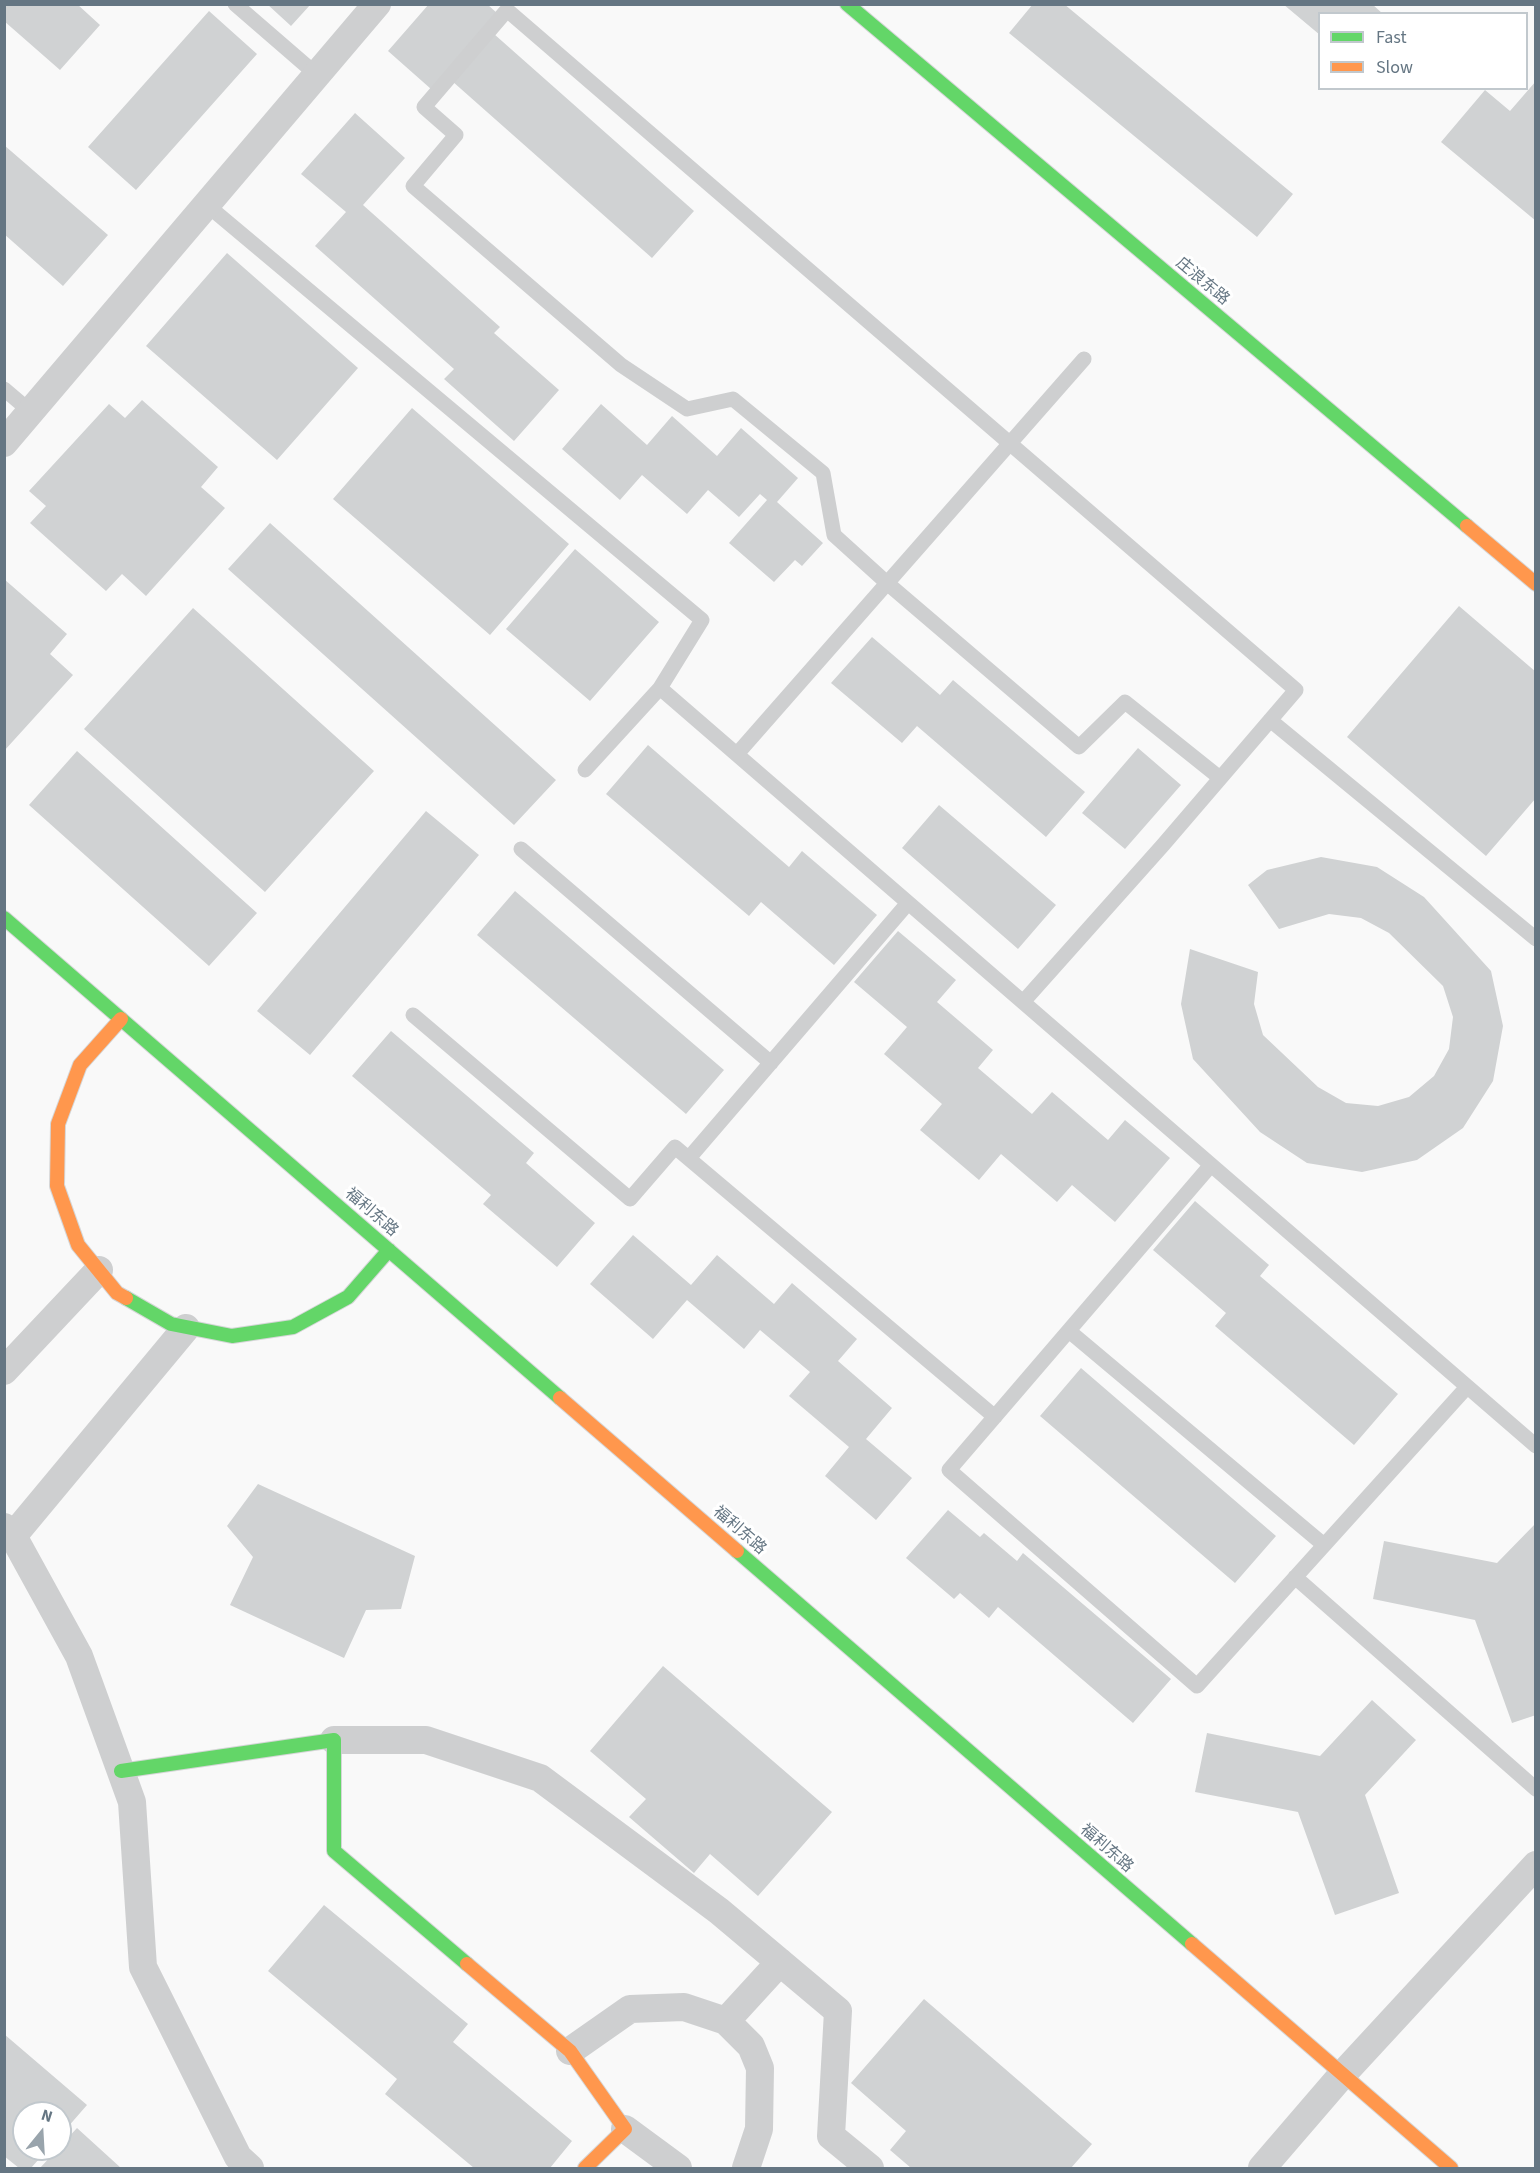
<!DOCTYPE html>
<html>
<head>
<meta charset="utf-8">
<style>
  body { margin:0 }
  #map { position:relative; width:1540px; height:2173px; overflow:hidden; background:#f9f9f9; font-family:"Source Sans 3",sans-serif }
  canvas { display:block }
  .frame { position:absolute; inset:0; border:6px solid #657683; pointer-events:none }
  .legend { position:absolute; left:1318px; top:12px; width:210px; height:78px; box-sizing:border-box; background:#fff; border:2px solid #c1c8cd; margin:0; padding:8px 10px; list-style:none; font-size:18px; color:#657683 }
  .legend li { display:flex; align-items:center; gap:12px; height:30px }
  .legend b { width:30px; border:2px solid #c1c8cd }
  .north { position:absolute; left:12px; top:2101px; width:60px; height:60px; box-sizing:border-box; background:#fff; border:2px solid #c1c8cd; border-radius:50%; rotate:18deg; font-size:16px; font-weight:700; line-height:24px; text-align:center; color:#657683 }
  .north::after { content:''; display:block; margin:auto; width:21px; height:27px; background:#99a4ac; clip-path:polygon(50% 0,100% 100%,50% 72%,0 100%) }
</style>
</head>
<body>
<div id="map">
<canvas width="1540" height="2173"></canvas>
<div class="frame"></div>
<ul class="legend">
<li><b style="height:8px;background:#63d668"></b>Fast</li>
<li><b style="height:8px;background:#ff974d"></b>Slow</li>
</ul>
<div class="north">N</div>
</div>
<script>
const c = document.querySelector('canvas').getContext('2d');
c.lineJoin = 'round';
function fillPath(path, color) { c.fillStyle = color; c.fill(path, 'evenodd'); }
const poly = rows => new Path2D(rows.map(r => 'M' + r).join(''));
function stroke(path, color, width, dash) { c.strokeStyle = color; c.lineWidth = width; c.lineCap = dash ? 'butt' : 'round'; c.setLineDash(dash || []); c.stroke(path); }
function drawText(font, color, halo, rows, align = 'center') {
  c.font = font + ' "Source Sans 3","Noto Sans SC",sans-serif'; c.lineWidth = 6; c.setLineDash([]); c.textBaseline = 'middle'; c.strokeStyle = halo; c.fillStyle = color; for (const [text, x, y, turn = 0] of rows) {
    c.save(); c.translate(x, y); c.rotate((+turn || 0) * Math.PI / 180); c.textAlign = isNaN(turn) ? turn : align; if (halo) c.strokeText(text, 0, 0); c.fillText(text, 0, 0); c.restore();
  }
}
fillPath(poly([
  [4,4,77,4,100,25,60,70,4,21],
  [267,4,311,4,291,26],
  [429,4,487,4,498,14,431,89,388,51],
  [1033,4,1064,4,1293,194,1257,237,1009,33],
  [1283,4,1372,4,1383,14,1320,14,1320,35],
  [209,11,257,54,136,190,88,147],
  [494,34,694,211,652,258,452,81],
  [1536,81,1536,221,1441,142,1485,90,1510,111],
  [355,113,405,158,363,205,500,327,494,333,559,390,514,441,444,379,454,369,315,246,346,212,301,174],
  [4,145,108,235,63,286,4,234],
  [227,253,358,368,277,460,146,346],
  [142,400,218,467,201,487,225,508,146,596,122,574,106,591,30,523,46,506,29,491,109,404,125,418],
  [601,404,647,445,672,416,717,456,741,428,798,478,777,502,823,543,802,566,795,560,774,582,729,543,767,500,760,494,739,517,708,490,687,514,642,475,620,500,562,449],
  [412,408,569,544,490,635,333,499],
  [270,523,556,780,514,825,228,569],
  [575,549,659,622,590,701,506,629],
  [4,579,67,634,50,654,73,675,4,751],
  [1459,606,1536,672,1536,798,1486,856,1347,737],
  [193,608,374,771,265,892,84,729],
  [872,637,940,695,953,680,1085,792,1046,837,917,726,902,743,831,683],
  [648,745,789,867,802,851,877,915,834,965,761,902,749,916,606,794],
  [1138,748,1181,785,1125,849,1082,813],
  [77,751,257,913,209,966,29,805],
  [939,805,1056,905,1018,949,902,848],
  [426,811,479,855,310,1055,257,1011],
  [1321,857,1377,867,1424,897,1491,971,1503,1026,1493,1081,1463,1128,1417,1160,1362,1172,1307,1163,1260,1132,1193,1059,1181,1004,1190,949,1258,972,1254,1004,1263,1035,1318,1087,1346,1103,1378,1106,1409,1097,1434,1076,1449,1049,1453,1017,1443,986,1389,933,1361,918,1329,914,1279,929,1248,885,1267,870],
  [515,891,724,1070,686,1114,477,935],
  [898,931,956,980,937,1002,993,1050,978,1068,1032,1114,1052,1092,1108,1140,1125,1120,1170,1158,1115,1222,1072,1185,1057,1202,1001,1154,979,1180,920,1130,942,1104,884,1054,907,1027,854,982],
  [391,1031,534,1153,526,1163,595,1223,557,1267,483,1204,491,1195,352,1076],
  [1195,1201,1269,1265,1260,1276,1398,1394,1354,1445,1215,1326,1226,1313,1153,1250],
  [633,1235,691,1285,717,1255,774,1304,792,1283,857,1339,838,1361,892,1408,866,1439,912,1478,876,1520,825,1476,849,1447,789,1396,810,1372,760,1330,744,1349,687,1300,653,1339,590,1284],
  [1081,1368,1276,1536,1235,1583,1040,1416],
  [258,1484,415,1556,401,1609,366,1610,344,1658,230,1605,253,1557,227,1526],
  [948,1510,980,1537,984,1533,1017,1561,1023,1553,1171,1679,1133,1723,998,1607,989,1618,960,1593,954,1599,906,1558],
  [1536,1523,1536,1715,1512,1723,1475,1620,1373,1599,1384,1541,1497,1563],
  [663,1666,832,1812,758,1896,710,1854,694,1873,629,1817,646,1799,590,1751],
  [1372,1700,1416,1740,1365,1795,1399,1893,1335,1915,1298,1812,1195,1792,1207,1733,1320,1756],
  [324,1905,468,2024,453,2042,572,2141,550,2168,474,2168,385,2094,397,2079,268,1971],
  [924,1999,1092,2144,1071,2168,911,2168,890,2150,906,2131,851,2083],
  [4,2034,87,2105,60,2136,60,2113,24,2113,24,2149,48,2149,31,2168,19,2168,4,2156],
  [77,2128,121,2168,40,2168]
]), '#d0d2d3');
const fast = poly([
  [847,4,1467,526],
  [4,918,560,1398],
  [126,1298,171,1324,232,1336,293,1327,348,1297,389,1250],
  [737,1551,1192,1944],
  [121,1771,334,1740,334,1851,467,1964]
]);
const slow = poly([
  [1467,526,1536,584],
  [121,1019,80,1065,58,1124,57,1186,78,1245,117,1293,126,1298],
  [560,1398,737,1551],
  [1192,1944,1451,2168],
  [467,1964,570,2051,625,2129,585,2168]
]);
stroke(fast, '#d5d6d7', 16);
stroke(slow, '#d5d6d7', 16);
stroke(poly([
  [235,4,317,75],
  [207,205,702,620,660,688],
  [4,389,31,412],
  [1270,720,1536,939],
  [737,754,1084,359],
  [585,770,660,688,1536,1446],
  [521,849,771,1063],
  [1023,1002,1163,845,1296,690,507,10,424,107,456,135,413,186,621,365,687,409,733,399,823,473,834,535,887,583,1079,747,1125,702,1220,778],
  [413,1015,630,1199,675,1147,995,1417],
  [689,1158,908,903],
  [1211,1165,949,1470,1197,1686,1467,1387],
  [1069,1331,1324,1545],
  [1295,1577,1536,1789]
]), '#cecfd0', 15);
stroke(poly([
  [4,443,377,4],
  [4,1371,99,1270],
  [4,1527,13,1536,79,1656,132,1802,143,1967,238,2157,250,2168],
  [13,1536,186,1328],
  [334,1740,426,1740,540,1778,719,1911,838,2011,831,2136,870,2168],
  [726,2021,780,1962],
  [570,2051,630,2009,684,2007,726,2021,751,2046,760,2068,759,2129,746,2168],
  [625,2129,678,2168],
  [1262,2168,1342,2075,1536,1865]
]), '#cecfd0', 28);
stroke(fast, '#63d668', 14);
stroke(slow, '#ff974d', 14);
drawText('16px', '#657683', '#fff', [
  ["庄浪东路",1202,282,40],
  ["福利东路",371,1213,41],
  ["福利东路",739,1531,41],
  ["福利东路",1106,1849,41]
]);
</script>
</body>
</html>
